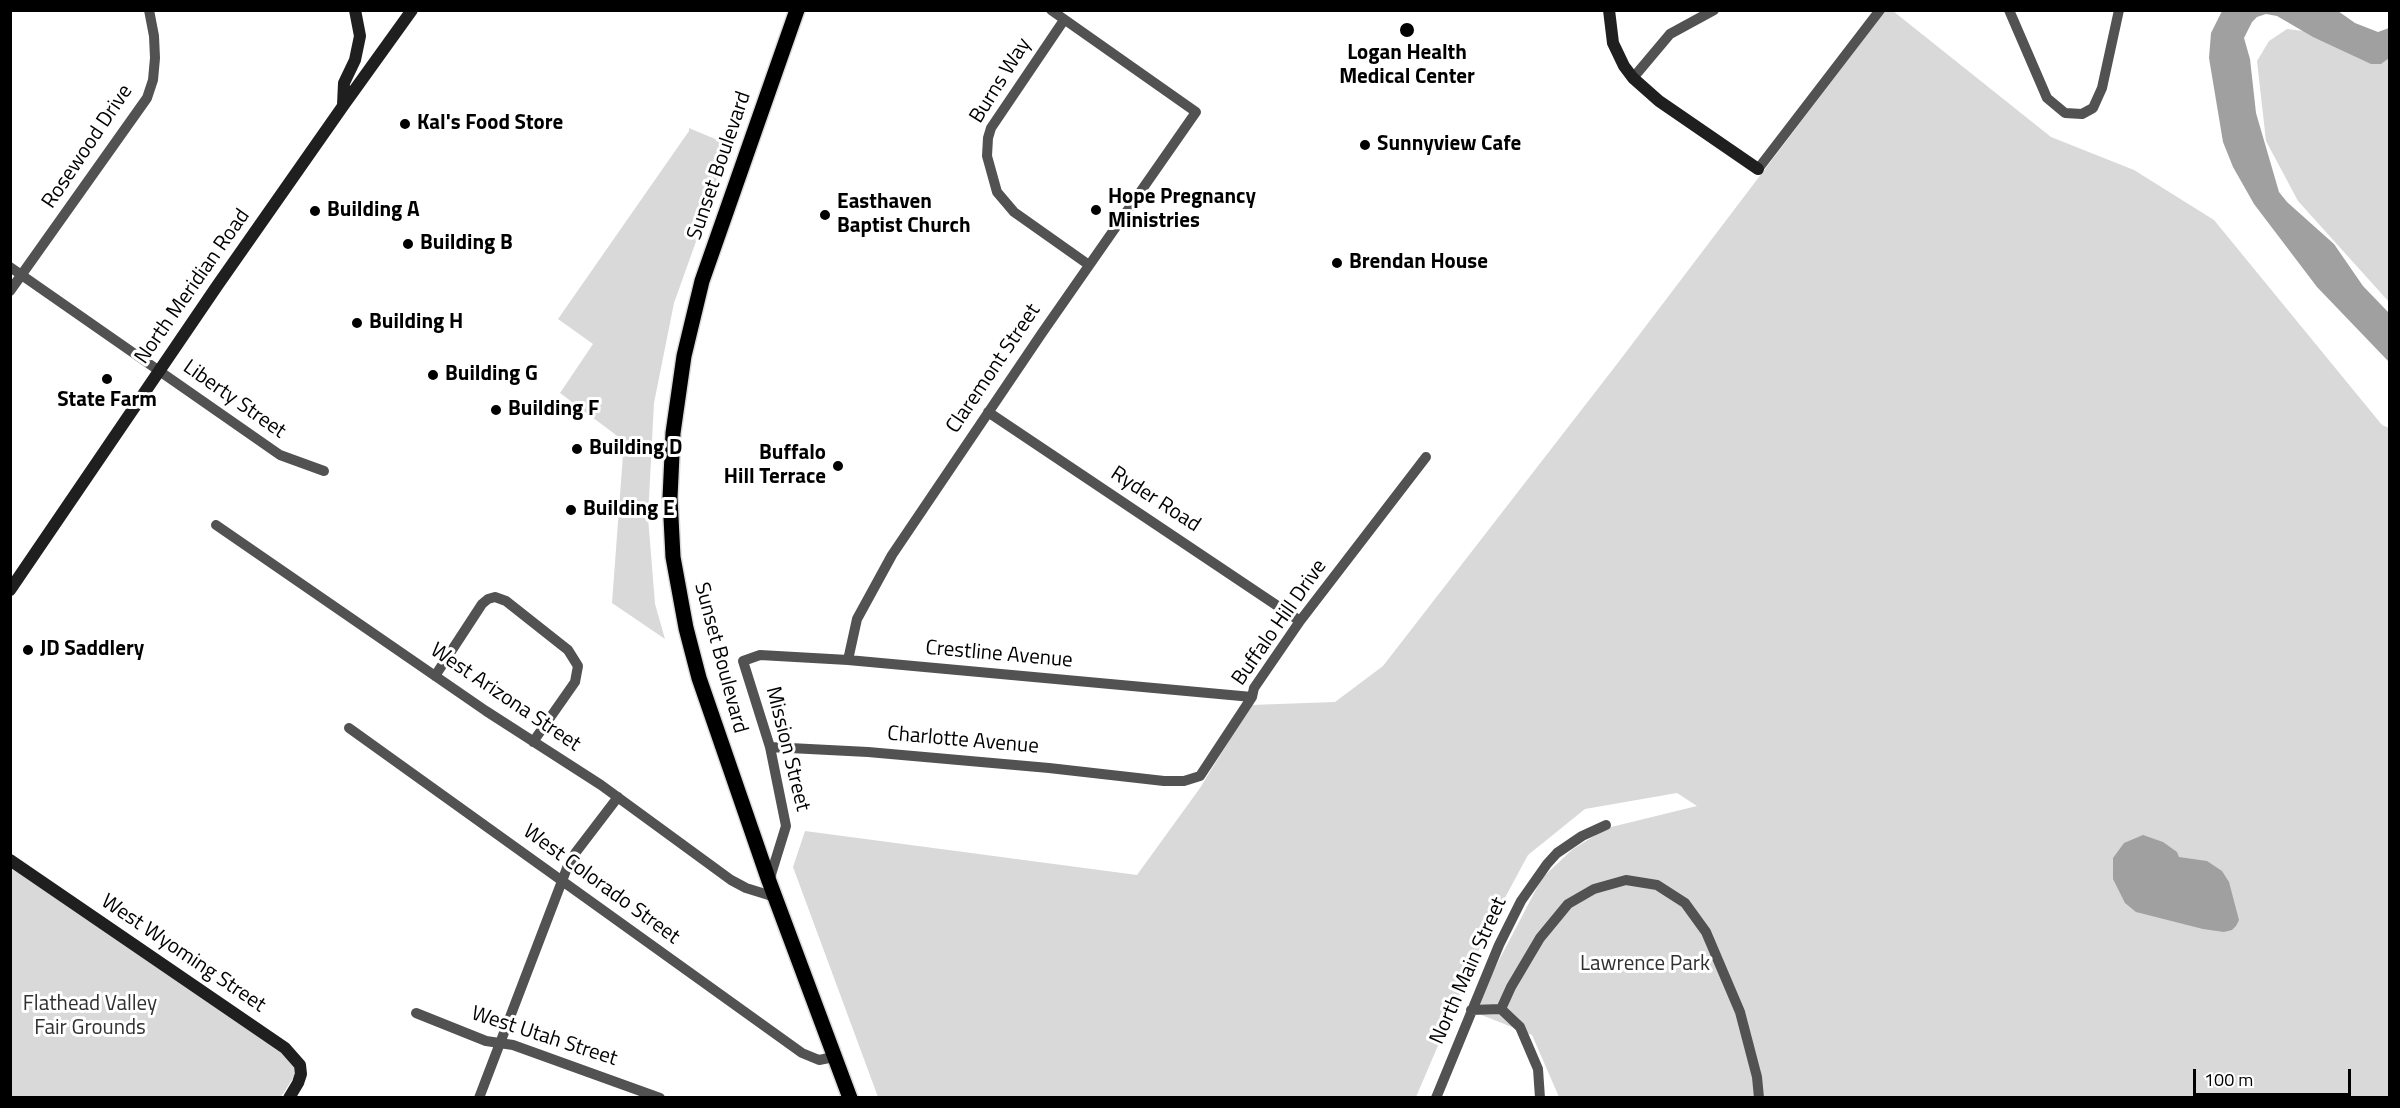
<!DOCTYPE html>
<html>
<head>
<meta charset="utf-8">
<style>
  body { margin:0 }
  #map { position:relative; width:2400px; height:1108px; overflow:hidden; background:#fff; font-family:"Titillium Web",sans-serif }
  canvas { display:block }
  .frame { position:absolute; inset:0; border:12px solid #000; pointer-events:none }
  .scale { position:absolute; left:2193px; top:1069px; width:158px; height:27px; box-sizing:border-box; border:3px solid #000; border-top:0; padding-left:8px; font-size:18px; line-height:21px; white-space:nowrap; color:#000; -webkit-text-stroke:4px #fff; paint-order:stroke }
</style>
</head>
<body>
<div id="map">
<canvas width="2400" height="1108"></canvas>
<div class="frame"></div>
<div class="scale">100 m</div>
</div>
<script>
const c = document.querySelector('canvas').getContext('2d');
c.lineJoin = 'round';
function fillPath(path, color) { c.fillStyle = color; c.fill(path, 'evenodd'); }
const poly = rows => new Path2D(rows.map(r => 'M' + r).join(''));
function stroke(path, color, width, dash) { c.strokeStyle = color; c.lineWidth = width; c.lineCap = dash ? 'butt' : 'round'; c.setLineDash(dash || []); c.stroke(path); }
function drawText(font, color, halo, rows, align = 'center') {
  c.font = font + ' "Titillium Web",sans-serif'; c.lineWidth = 6; c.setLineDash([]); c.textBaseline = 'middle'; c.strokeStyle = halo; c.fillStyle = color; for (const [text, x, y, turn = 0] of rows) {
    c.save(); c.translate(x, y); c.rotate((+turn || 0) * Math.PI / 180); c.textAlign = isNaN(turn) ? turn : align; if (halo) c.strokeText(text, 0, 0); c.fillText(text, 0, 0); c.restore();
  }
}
fillPath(poly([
  [1885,11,1893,11,2051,137,2134,170,2214,220,2382,425,2389,428,2389,1097,1559,1097,1532,1035,1474,1012,1484,989,1542,878,1573,849,1607,828,1697,806,1677,793,1585,809,1528,855,1487,931,1416,1097,878,1097,793,867,805,831,1137,875,1200,788,1251,705,1335,702,1383,666,1617,364],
  [2287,29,2321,33,2389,56,2389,302,2298,201,2266,141,2257,61,2269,41],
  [689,128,727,144,708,208,674,303,654,403,648,517,655,604,665,639,612,603,624,441,560,393,593,344,558,319,689,131],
  [10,867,285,1054,296,1067,295,1075,281,1097,11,1097]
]), '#d9d9d9');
fillPath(poly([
  [2222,11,2338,11,2355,23,2378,32,2389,28,2389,58,2381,64,2371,64,2313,37,2277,16,2266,14,2257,17,2252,22,2244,38,2250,59,2256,113,2279,192,2287,202,2334,244,2363,286,2389,313,2389,362,2317,287,2254,204,2233,167,2223,142,2209,58,2211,33],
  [2143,835,2163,842,2177,852,2179,857,2207,861,2222,871,2229,882,2239,920,2236,926,2232,930,2224,932,2203,929,2136,912,2125,903,2113,879,2113,858,2124,843]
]), '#a0a0a0');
const primary = poly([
  [797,10,702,281,684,356,673,433,670,498,673,557,686,628,699,678,769,881,850,1098]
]);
stroke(primary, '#dbdbdb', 18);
stroke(poly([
  [2009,10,2047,98,2065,113,2082,114,2093,108,2102,88,2119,10],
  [1064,20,991,128,988,138,987,156,997,192,1014,212,1089,265],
  [1633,78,1670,34,1714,10],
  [1758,169,1880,10],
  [10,267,280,455,324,471],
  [10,291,147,98,153,80,155,58,154,36,149,10],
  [988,412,1300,621],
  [216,525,486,711,601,785,731,880,746,888,775,897],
  [848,660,857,619,892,555,1042,333,1196,112,1051,10],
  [435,676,482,604,488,599,495,597,506,601,568,650,578,666,575,682,533,742],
  [349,728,802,1053,819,1060,834,1057],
  [770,747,868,752,1049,768,1164,781,1184,781,1200,776,1252,697,1254,688,1300,621,1426,457],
  [769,881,786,826,770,747,743,661,760,655,848,660,1252,697],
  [1501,1009,1511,987,1540,938,1568,904,1594,889,1626,880,1657,885,1685,903,1706,932,1740,1012,1757,1077,1759,1098],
  [1471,1010,1501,1009,1520,1027,1538,1069,1540,1098],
  [416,1013,486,1041,513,1045,660,1098],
  [479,1098,567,868,576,852,618,797],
  [1436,1098,1499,945,1521,901,1547,864,1557,853,1582,836,1606,825]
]), '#525252', 10);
stroke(poly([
  [1609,10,1613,43,1624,66,1633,78,1659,101,1758,169],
  [343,105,344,83,355,60,360,36,355,10],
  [10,590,217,286,343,106,412,10],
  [10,860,285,1048,300,1065,301,1074,298,1083,289,1098]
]), '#1f1f1f', 12);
stroke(primary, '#000', 15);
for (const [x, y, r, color] of [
  [1407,30,8,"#000"],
  [405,124,6,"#000"],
  [1365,145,6,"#000"],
  [1096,210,6,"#000"],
  [315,211,6,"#000"],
  [825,215,6,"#000"],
  [408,244,6,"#000"],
  [1337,263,6,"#000"],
  [357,323,6,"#000"],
  [433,375,6,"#000"],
  [107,379,6,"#000"],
  [496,410,6,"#000"],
  [577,449,6,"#000"],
  [838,466,6,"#000"],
  [571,510,6,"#000"],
  [28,650,6,"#000"]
]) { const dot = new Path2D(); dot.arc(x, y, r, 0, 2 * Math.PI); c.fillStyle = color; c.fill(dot); stroke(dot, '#fff', 2); }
drawText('bold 21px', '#000', '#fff', [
  ["Logan Health",1407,54,"center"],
  ["Medical Center",1407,78,"center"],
  ["Kal's Food Store",417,124],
  ["Sunnyview Cafe",1377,145],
  ["Hope Pregnancy",1108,198],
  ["Ministries",1108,222],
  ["Easthaven",837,203],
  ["Baptist Church",837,227],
  ["Building A",327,211],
  ["Building B",420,244],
  ["Brendan House",1349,263],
  ["Building H",369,323],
  ["Building G",445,375],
  ["State Farm",107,401,"center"],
  ["Building F",508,410],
  ["Building D",589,449],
  ["Buffalo",826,454,"right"],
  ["Hill Terrace",826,478,"right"],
  ["Building E",583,510],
  ["JD Saddlery",40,650]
], 'left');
drawText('21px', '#000', '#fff', [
  ["Burns Way",1001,81,-58],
  ["Rosewood Drive",88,147,-56],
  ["Sunset Boulevard",720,166,-71],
  ["North Meridian Road",193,287,-55],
  ["Claremont Street",994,369,-56],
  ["Liberty Street",234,400,35],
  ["Ryder Road",1155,500,33],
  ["Buffalo Hill Drive",1280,623,-55],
  ["Crestline Avenue",999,655,5],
  ["Sunset Boulevard",720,658,75],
  ["West Arizona Street",505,698,34],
  ["Charlotte Avenue",963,741,5],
  ["Mission Street",787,749,76],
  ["West Colorado Street",601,885,36],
  ["West Wyoming Street",183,954,34],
  ["North Main Street",1469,971,-66],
  ["West Utah Street",544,1037,18]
]);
drawText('21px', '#303030', '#fff', [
  ["Lawrence Park",1645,965],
  ["Flathead Valley",90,1005],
  ["Fair Grounds",90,1029]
]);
</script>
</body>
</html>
